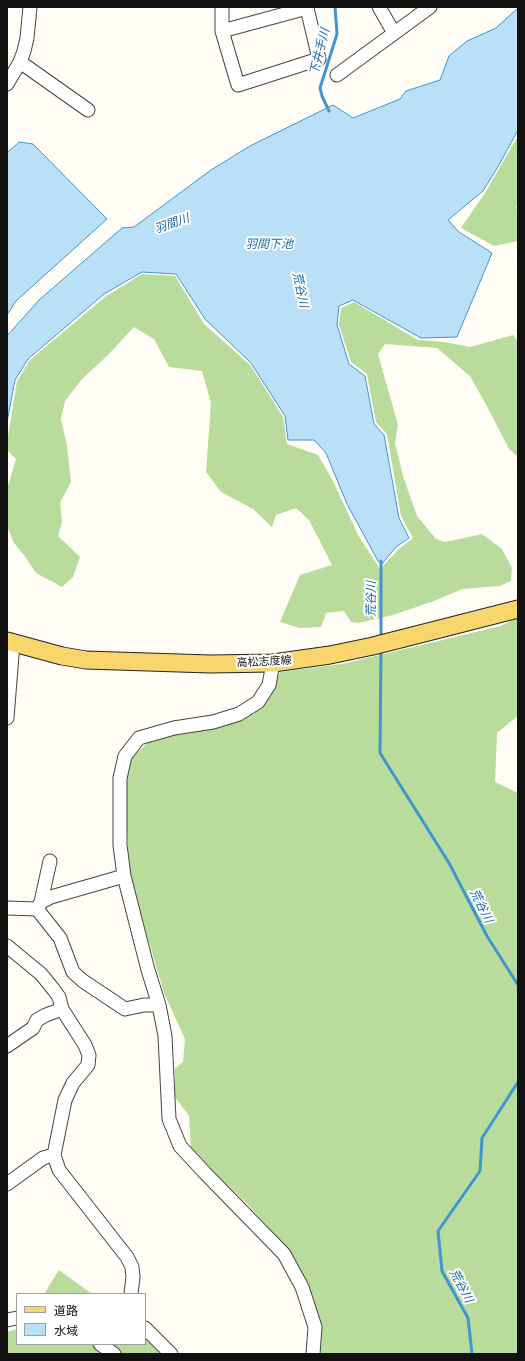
<!DOCTYPE html>
<html>
<head>
<meta charset="utf-8">
<style>
  body { margin:0 }
  #map { position:relative; width:525px; height:1361px; overflow:hidden; background:#fffdf5; font-family:Merriweather,"Noto Sans JP",serif }
  canvas { display:block }
  .frame { position:absolute; inset:0; border:8px solid #111; pointer-events:none }
  .legend { position:absolute; left:16px; top:1293px; width:130px; height:52px; box-sizing:border-box; background:#fff; border:1px solid #a0a0a0; margin:0; padding:5px 7px; list-style:none; font-size:12px; color:#111 }
  .legend li { display:flex; align-items:center; gap:8px; height:20px }
  .legend b { width:20px; border:1px solid #a0a0a0 }
</style>
</head>
<body>
<div id="map">
<canvas width="525" height="1361"></canvas>
<div class="frame"></div>
<ul class="legend">
<li><b style="height:5px;background:#f9d66b"></b>道路</li>
<li><b style="height:11px;background:#b9e0f7"></b>水域</li>
</ul>
</div>
<script>
const c = document.querySelector('canvas').getContext('2d');
c.lineJoin = 'round';
function fillPath(path, color) { c.fillStyle = color; c.fill(path, 'evenodd'); }
const poly = rows => new Path2D(rows.map(r => 'M' + r).join(''));
function stroke(path, color, width, dash) { c.strokeStyle = color; c.lineWidth = width; c.lineCap = dash ? 'butt' : 'round'; c.setLineDash(dash || []); c.stroke(path); }
function drawText(font, color, halo, rows, align = 'center') {
  c.font = font + ' Merriweather,"Noto Sans JP",serif'; c.lineWidth = 4; c.setLineDash([]); c.textBaseline = 'middle'; c.strokeStyle = halo; c.fillStyle = color; for (const [text, x, y, turn = 0] of rows) {
    c.save(); c.translate(x, y); c.rotate((+turn || 0) * Math.PI / 180); c.textAlign = isNaN(turn) ? turn : align; if (halo) c.strokeText(text, 0, 0); c.fillText(text, 0, 0); c.restore();
  }
}
fillPath(poly([
  [518,136,518,202,516,208,518,211,518,241,494,246,461,228,485,193],
  [142,274,175,276,204,324,251,366,283,417,287,444,318,455,333,481,358,535,380,569,399,549,413,538,401,516,387,434,376,422,367,374,351,362,339,325,341,308,354,302,418,340,444,342,470,347,513,335,518,342,518,457,509,449,488,408,470,376,437,348,385,344,378,354,398,425,395,443,403,476,417,516,436,539,445,542,482,534,502,549,512,568,511,581,500,586,462,589,434,601,393,615,358,623,351,622,344,611,326,613,321,627,300,628,280,622,300,575,332,565,309,520,296,508,276,515,272,527,253,509,221,492,206,472,211,403,202,371,169,367,154,339,134,327,108,355,82,379,65,401,61,419,67,446,71,482,60,503,62,522,58,536,80,557,73,577,62,587,36,573,24,555,14,543,7,526,7,489,16,459,7,450,7,443,17,381,30,360,105,297],
  [518,617,518,716,497,733,495,782,518,793,518,1354,318,1354,315,1312,291,1252,251,1208,191,1149,189,1116,175,1097,175,1068,183,1062,185,1039,164,993,129,874,125,781,130,759,151,740,228,723,254,714,269,695,280,672,342,664,501,626],
  [59,1270,92,1294,44,1294],
  [17,1329,17,1344,145,1344,145,1338,160,1354,7,1354,7,1332]
]), '#b9dc9c');
const water = poly([
  [518,8,518,130,499,165,483,191,448,220,459,232,492,253,457,337,421,338,353,300,339,306,337,325,349,364,365,376,374,424,384,435,399,518,409,538,396,547,382,564,378,561,347,504,326,453,314,440,288,440,285,416,251,363,205,319,176,274,142,272,104,294,28,359,15,380,7,422,7,336,39,300,122,228,134,227,211,170,250,146,333,105,353,118,400,99,406,91,440,80,449,56,467,41,496,28,518,8],
  [19,142,33,144,107,219,16,301,7,315,7,153,19,142]
]);
fillPath(water, '#b9e0f7');
stroke(water, '#3f96cf', 1);
stroke(poly([
  [329,111,322,96,320,88,337,34,335,7],
  [381,561,381,638],
  [381,649,380,753,449,863,487,936,518,985],
  [472,1354,468,1318,442,1271,438,1231,480,1171,482,1138,518,1082]
]), '#3f96cf', 3);
const minor = poly([
  [222,7,222,31,238,85,319,59,307,8,222,31],
  [379,7,394,33],
  [20,62,88,110],
  [337,75,430,7],
  [7,84,20,62,24,51,27,38,30,7],
  [273,663,269,685,258,702,239,714,213,722,174,728,139,738,125,756,120,778,120,845,124,876,148,970,159,1005,165,1036,169,1119,180,1146,205,1173,284,1254,302,1287,315,1327,313,1354],
  [7,718,13,643],
  [41,902,50,861],
  [7,908,37,909,60,938,73,972,83,981,125,1009,144,1005,159,1005],
  [37,909,41,902,51,897,124,876],
  [7,946,41,974,54,990,59,997,62,1009,85,1045,89,1055,88,1065,73,1083,65,1100,54,1155,59,1170,127,1257,132,1267,133,1277,131,1294],
  [7,1046,33,1028,37,1020,46,1015,62,1009],
  [7,1184,43,1158,54,1155],
  [7,1320,17,1318],
  [145,1328,171,1354],
  [100,1344,114,1354]
]);
const major = poly([
  [7,641,62,656,86,660,210,664,273,663,330,655,373,646,518,609]
]);
stroke(minor, '#444', 15);
stroke(major, '#222', 19);
stroke(minor, '#fff', 13);
stroke(major, '#f9d66b', 17);
drawText('11px', '#111', '#fff', [
  ["高松志度線",264,662,-3]
]);
drawText('italic 12px', '#1768a6', '#fff', [
  ["下井手川",320,52,-76],
  ["羽間川",172,224,-20],
  ["羽間下池",269,245],
  ["荒谷川",300,290,78],
  ["荒谷川",372,599,-90],
  ["荒谷川",481,906,63],
  ["荒谷川",461,1286,62]
]);
</script>
</body>
</html>
